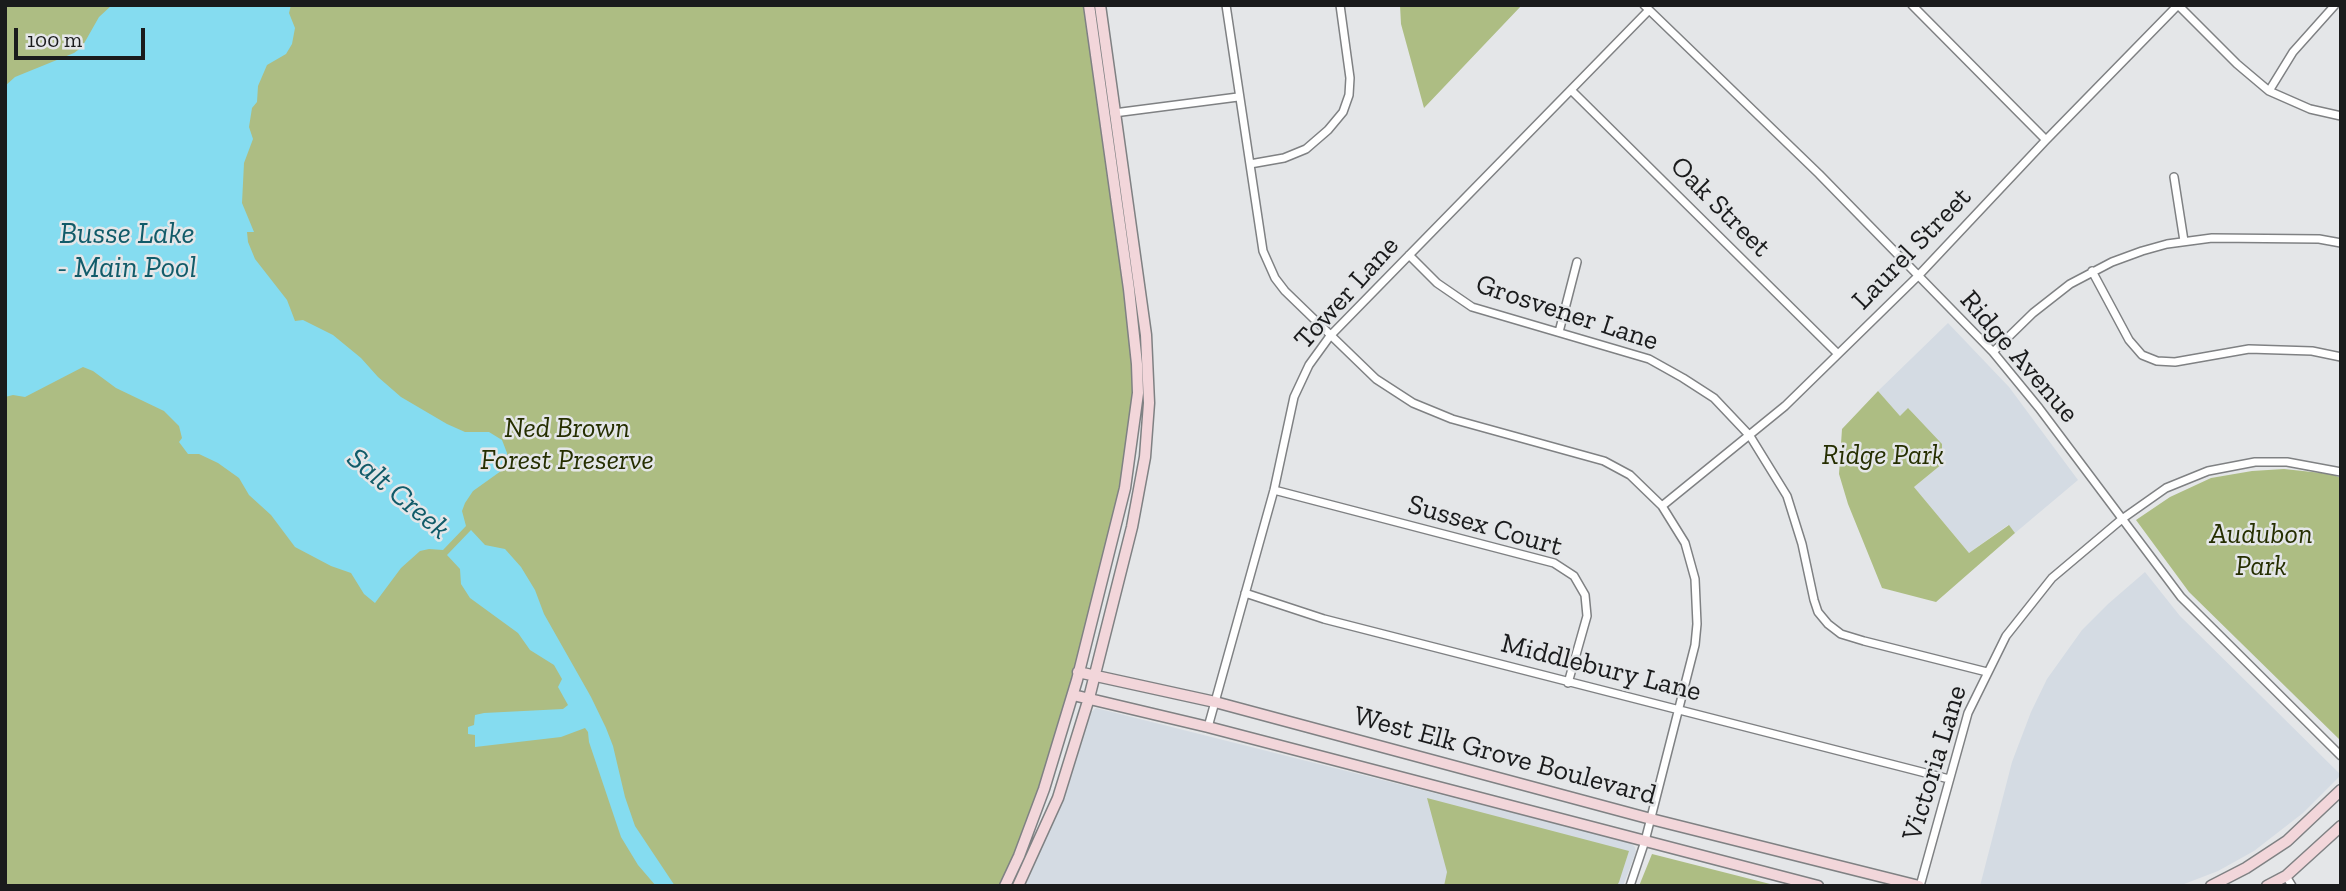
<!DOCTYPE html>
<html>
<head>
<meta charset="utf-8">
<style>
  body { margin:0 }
  #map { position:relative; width:2346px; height:891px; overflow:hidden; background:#e4e6e8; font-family:"Zilla Slab",serif }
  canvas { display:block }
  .frame { position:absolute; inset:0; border:7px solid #1a1b1c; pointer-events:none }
  .scale { position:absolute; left:14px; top:28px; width:131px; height:32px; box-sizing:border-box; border:4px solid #1a1b1c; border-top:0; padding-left:9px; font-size:21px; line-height:24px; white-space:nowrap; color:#1a1b1c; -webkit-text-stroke:5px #e4e6e8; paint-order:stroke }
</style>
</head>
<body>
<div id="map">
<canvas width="2346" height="891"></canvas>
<div class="frame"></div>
<div class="scale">100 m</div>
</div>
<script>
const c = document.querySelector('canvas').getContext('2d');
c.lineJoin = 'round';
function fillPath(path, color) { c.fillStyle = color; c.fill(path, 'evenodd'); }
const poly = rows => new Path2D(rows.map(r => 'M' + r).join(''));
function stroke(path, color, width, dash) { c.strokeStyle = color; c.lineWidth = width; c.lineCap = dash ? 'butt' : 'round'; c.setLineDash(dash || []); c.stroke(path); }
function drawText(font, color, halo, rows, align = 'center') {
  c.font = font + ' "Zilla Slab",serif'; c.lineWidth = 5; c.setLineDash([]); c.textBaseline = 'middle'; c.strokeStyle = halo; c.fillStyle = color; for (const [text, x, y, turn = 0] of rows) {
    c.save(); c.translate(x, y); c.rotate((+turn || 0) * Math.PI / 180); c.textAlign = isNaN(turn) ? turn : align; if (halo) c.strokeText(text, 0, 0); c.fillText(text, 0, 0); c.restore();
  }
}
fillPath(poly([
  [1948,323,2009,387,2078,480,2015,533,2008,525,1969,553,1914,487,1942,464,1909,409,1900,416,1878,391],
  [2145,572,2180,616,2341,775,2303,813,2254,851,2218,871,2179,886,1980,886,2012,762,2031,712,2047,679,2082,630,2108,604],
  [1096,708,1629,842,1635,847,1636,852,1623,886,1025,886,1063,799,1087,719,1090,713]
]), '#d4dbe3');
fillPath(poly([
  [5,5,1088,5,1137,364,1132,442,1061,733,1005,886,5,886],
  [1400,5,1522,5,1424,108,1401,24],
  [1878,391,1900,416,1908,408,1942,444,1942,464,1914,487,1969,553,2009,525,2015,533,1936,602,1882,588,1848,504,1839,474,1842,429],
  [2284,469,2331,474,2341,478,2341,741,2189,592,2136,520,2170,497,2211,478,2252,471],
  [1427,798,1629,851,1619,882,1617,886,1444,886,1447,872],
  [1652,854,1778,886,1639,886]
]), '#adbd83');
fillPath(poly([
  [112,5,291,5,289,13,295,28,292,44,286,54,267,65,258,86,257,102,252,108,249,127,253,139,244,163,242,203,254,232,247,232,248,242,255,259,287,300,295,321,303,320,333,335,361,358,378,377,401,397,447,424,465,432,489,432,502,440,507,453,508,466,473,491,465,503,462,511,466,526,443,550,429,549,420,551,401,568,375,603,364,594,351,573,331,566,295,547,271,515,249,495,239,478,218,463,199,454,188,454,179,442,182,438,179,426,164,411,116,388,93,371,83,367,25,397,13,395,5,397,5,86,15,77,74,53,82,47,99,17],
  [471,530,485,545,505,549,521,567,535,590,544,614,591,697,606,728,613,746,625,797,635,826,675,886,656,886,638,865,621,837,589,742,588,732,585,728,561,737,475,747,475,735,468,734,468,727,474,725,475,715,484,713,563,709,568,705,558,687,562,679,554,665,530,650,518,633,470,598,461,584,460,569,447,555]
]), '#85dcf0');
const street = poly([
  [1226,5,1263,251,1275,278,1285,291,1376,379,1413,403,1452,419,1604,461,1630,475,1662,506,1685,543,1695,579,1697,624,1695,645,1645,841,1630,886],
  [1644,5,1819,174,1993,352,2039,408,2181,597,2341,756],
  [1912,5,2046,140],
  [2178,5,2237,64,2269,91,2310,109,2341,116],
  [1572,91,1838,354],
  [2269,91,2293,52,2335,5],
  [1114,113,1238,97],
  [1250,164,1284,158,1306,149,1328,130,1343,112,1349,95,1350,78,1340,5],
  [2174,177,2184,241],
  [1409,255,1437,283,1472,307,1649,359,1683,378,1714,398,1750,436,1787,496,1802,544,1814,600,1818,612,1828,624,1841,634,1864,641,1987,672],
  [2092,271,2129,340,2142,355,2157,361,2175,362,2249,349,2312,351,2341,357],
  [1559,332,1577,262],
  [1993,352,2033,313,2070,284,2112,262,2142,251,2167,244,2212,238,2319,239,2341,243],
  [1274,490,1554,563,1574,576,1585,595,1587,616,1568,683],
  [1662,506,1785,406,1918,276,2046,140,2178,5],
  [1245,593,1324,619,1949,779],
  [1208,727,1274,490,1294,397,1309,365,1330,336,1649,10],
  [2286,876,2292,886],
  [1920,886,1968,713,2006,636,2052,578,2122,519,2166,488,2208,471,2255,462,2287,462,2341,472]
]);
const secondary = poly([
  [1078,672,1215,702,1651,819,1919,886],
  [1073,695,1208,727,1818,886],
  [1005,886,1019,856,1044,789,1077,680,1125,488,1138,393,1137,364,1129,289,1089,5],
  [1018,886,1058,798,1089,698,1132,527,1145,457,1149,403,1146,335,1100,5],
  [2211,886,2246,868,2287,841,2341,790],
  [2267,886,2286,876,2341,826]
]);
stroke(street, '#7f8183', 10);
stroke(secondary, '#7f8183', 13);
stroke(street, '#fff', 7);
stroke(secondary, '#f2d6da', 10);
drawText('28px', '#1a1b1c', '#e4e6e8', [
  ["Oak Street",1720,207,45],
  ["Laurel Street",1912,249,-46],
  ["Tower Lane",1347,293,-48],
  ["Grosvener Lane",1567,313,18],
  ["Ridge Avenue",2019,357,49],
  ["Sussex Court",1485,526,16],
  ["Middlebury Lane",1601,668,14],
  ["West Elk Grove Boulevard",1505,756,15],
  ["Victoria Lane",1935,763,-73]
]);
drawText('italic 28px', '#252e00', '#e4e6e8', [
  ["Ned Brown",567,429],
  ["Forest Preserve",567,461],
  ["Ridge Park",1883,456],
  ["Audubon",2261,535],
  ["Park",2261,567]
]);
drawText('italic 30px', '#115b69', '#e4e6e8', [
  ["Busse Lake",127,234],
  ["- Main Pool",127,268],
  ["Salt Creek",398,494,40]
]);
</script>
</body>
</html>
